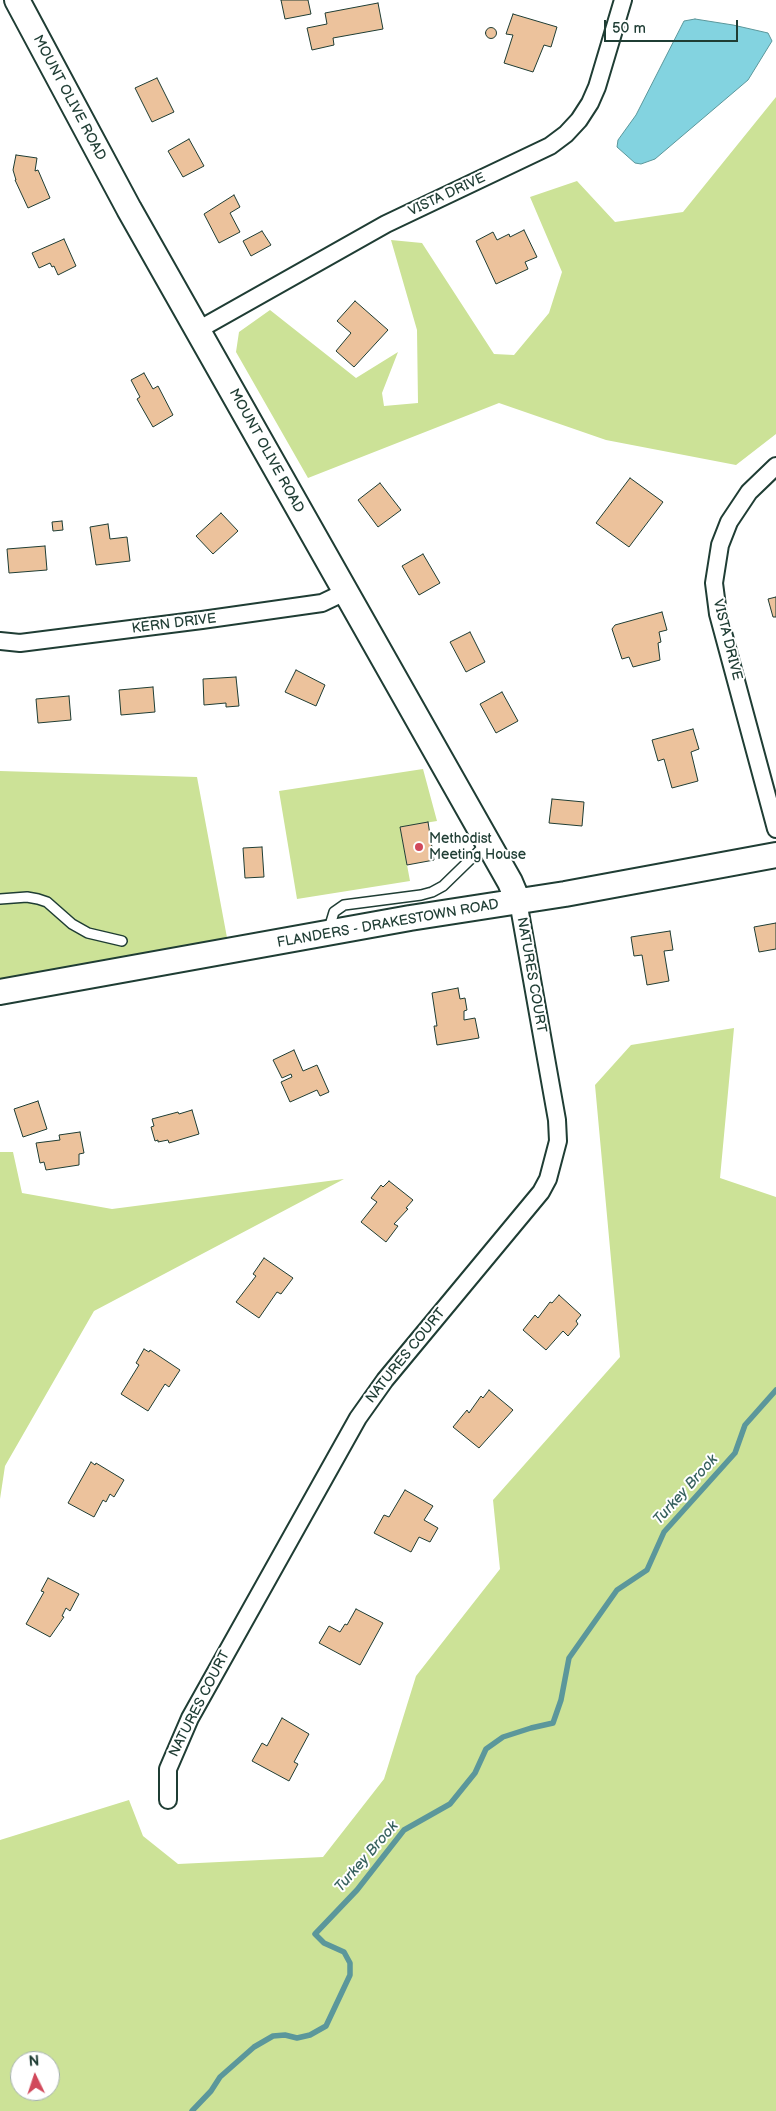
<!DOCTYPE html>
<html>
<head>
<meta charset="utf-8">
<style>
  body { margin:0 }
  #map { position:relative; width:776px; height:2111px; overflow:hidden; background:#fff; font-family:"Balsamiq Sans",sans-serif }
  canvas { display:block }
  .north { position:absolute; left:10px; top:2051px; width:50px; height:50px; box-sizing:border-box; background:#fff; border:1px solid #a5b1ae; border-radius:50%; rotate:356deg; font-size:14px; font-weight:700; line-height:20px; text-align:center; color:#1f3d34 }
  .north::after { content:''; display:block; margin:auto; width:18px; height:22px; background:#d1495b; clip-path:polygon(50% 0,100% 100%,50% 72%,0 100%) }
  .scale { position:absolute; left:604px; top:20px; width:134px; height:22px; box-sizing:border-box; border:2px solid #1f3d34; border-top:0; padding-left:6px; font-size:15px; line-height:18px; white-space:nowrap; color:#1f3d34; -webkit-text-stroke:4px #fff; paint-order:stroke }
</style>
</head>
<body>
<div id="map">
<canvas width="776" height="2111"></canvas>
<div class="north">N</div>
<div class="scale">50 m</div>
</div>
<script>
const c = document.querySelector('canvas').getContext('2d');
c.lineJoin = 'round';
function fillPath(path, color) { c.fillStyle = color; c.fill(path, 'evenodd'); }
const poly = rows => new Path2D(rows.map(r => 'M' + r).join(''));
function stroke(path, color, width, dash) { c.strokeStyle = color; c.lineWidth = width; c.lineCap = dash ? 'butt' : 'round'; c.setLineDash(dash || []); c.stroke(path); }
function drawText(font, color, halo, rows, align = 'center') {
  c.font = font + ' "Balsamiq Sans",sans-serif'; c.lineWidth = 4; c.setLineDash([]); c.textBaseline = 'middle'; c.strokeStyle = halo; c.fillStyle = color; for (const [text, x, y, turn = 0] of rows) {
    c.save(); c.translate(x, y); c.rotate((+turn || 0) * Math.PI / 180); c.textAlign = isNaN(turn) ? turn : align; if (halo) c.strokeText(text, 0, 0); c.fillText(text, 0, 0); c.restore();
  }
}
fillPath(poly([
  [776,97,776,434,736,465,606,440,499,403,308,478,236,352,239,332,270,310,356,378,398,352,382,393,384,406,418,403,417,330,391,240,422,243,494,354,514,355,549,313,562,272,530,197,577,181,615,222,683,212],
  [423,769,437,821,400,827,410,881,297,899,279,791],
  [0,771,197,777,228,943,0,981],
  [734,1028,720,1178,776,1197,776,2111,0,2111,0,1840,129,1800,143,1836,178,1864,323,1857,384,1779,416,1676,500,1569,493,1500,620,1357,595,1085,631,1045],
  [20,2061,50,2061,50,2091,20,2091],
  [0,1152,13,1152,22,1193,112,1209,344,1179,94,1311,5,1466,0,1499]
]), '#cce297');
const water = poly([
  [695,19,733,25,768,33,772,41,748,80,655,159,641,164,635,163,617,147,618,140,636,115,684,21,695,19]
]);
fillPath(water, '#83d3e0');
stroke(water, '#5b979b', 1);
stroke(poly([
  [192,2111,211,2091,220,2077,254,2047,273,2036,285,2035,297,2038,310,2035,326,2026,350,1975,350,1963,344,1952,324,1943,315,1934,357,1890,404,1830,450,1804,475,1773,486,1749,503,1737,531,1728,553,1723,561,1700,569,1658,617,1590,647,1570,664,1532,735,1453,745,1425,776,1390]
]), '#5b979b', 5.5);
const building = poly([
  [281,0,308,0,311,14,285,19,281,0],
  [378,3,383,29,333,38,334,45,312,50,307,28,327,24,325,13,378,3],
  [513,14,557,27,551,47,544,45,533,72,504,63,513,35,506,34,513,14],
  '485.5 33a5.5 5.5 0 1 1 11 0a5.5 5.5 0 1 1-11 0Z',
  [157,78,174,112,152,122,135,88,157,78],
  [189,139,204,166,183,177,168,151,189,139],
  [16,155,37,158,35,171,38,170,50,198,28,208,15,180,16,180,13,170,16,155],
  [234,195,240,207,230,213,240,232,219,243,204,214,234,195],
  [524,230,537,257,525,262,528,269,496,284,476,241,493,232,497,240,509,234,510,237,524,230],
  [262,231,271,245,251,256,243,241,262,231],
  [64,239,76,266,58,275,54,266,52,267,50,263,39,268,32,253,64,239],
  [355,301,388,330,354,367,336,351,351,333,337,321,355,301],
  [144,373,153,389,158,386,173,415,153,427,137,399,140,397,131,380,144,373],
  [630,478,663,502,629,547,596,523,630,478],
  [380,483,401,510,378,527,358,500,380,483],
  [221,513,238,531,213,554,196,536,221,513],
  [62,521,63,530,53,531,52,522,62,521],
  [108,524,110,539,127,537,130,561,96,565,90,527,108,524],
  [45,546,47,570,9,573,7,549,45,546],
  [423,554,440,583,419,595,402,566,423,554],
  [776,597,776,617,773,617,768,599,776,597],
  [662,612,667,630,659,632,661,642,658,643,660,660,633,667,629,657,622,659,612,629,615,625,662,612],
  [470,632,485,662,466,672,450,642,470,632],
  [296,670,325,685,316,706,285,692,296,670],
  [236,677,239,706,226,707,226,703,204,705,203,679,236,677],
  [153,687,155,712,121,715,119,690,153,687],
  [502,692,518,721,496,733,480,704,502,692],
  [69,696,71,720,38,723,36,699,69,696],
  [693,729,699,749,691,752,698,781,672,788,664,759,658,761,652,740,693,729],
  [552,799,584,802,582,826,549,823,552,799],
  [428,822,434,860,407,865,400,827,428,822],
  [262,847,264,877,245,878,243,848,262,847],
  [776,923,776,949,759,952,754,927,776,923],
  [670,931,673,950,664,951,669,981,647,985,642,955,634,956,631,937,670,931],
  [458,988,460,999,465,998,467,1010,464,1011,464,1020,475,1018,479,1038,437,1045,434,1026,437,1026,432,993,458,988],
  [294,1050,303,1071,317,1065,329,1092,320,1096,317,1090,290,1102,281,1082,292,1077,291,1074,282,1078,273,1060,294,1050],
  [38,1101,47,1129,23,1137,14,1109,38,1101],
  [192,1110,199,1134,169,1143,168,1140,158,1142,158,1140,155,1141,151,1127,154,1126,152,1119,178,1112,179,1114,192,1110],
  [80,1132,84,1153,79,1154,79,1165,46,1170,44,1162,40,1163,36,1143,60,1140,59,1135,80,1132],
  [389,1181,413,1200,406,1208,408,1209,394,1224,398,1226,386,1242,361,1222,377,1202,371,1198,381,1185,383,1187,389,1181],
  [264,1258,293,1278,281,1294,277,1292,259,1318,236,1302,256,1276,253,1274,264,1258],
  [559,1295,581,1315,576,1321,578,1324,568,1336,563,1331,546,1350,523,1330,535,1315,538,1318,550,1302,552,1303,559,1295],
  [144,1349,149,1352,150,1350,180,1370,169,1387,165,1384,148,1411,121,1394,139,1365,136,1363,144,1349],
  [489,1390,513,1410,479,1448,453,1427,467,1410,469,1413,481,1396,483,1398,489,1390],
  [91,1462,95,1465,96,1463,124,1480,114,1497,110,1494,106,1502,103,1500,94,1517,68,1503,91,1462],
  [405,1490,433,1506,424,1520,438,1528,430,1542,419,1537,411,1552,374,1533,384,1515,389,1517,405,1490],
  [48,1578,79,1594,70,1611,66,1608,62,1616,64,1617,50,1637,26,1624,44,1592,41,1591,48,1578],
  [356,1609,383,1623,360,1665,319,1643,329,1626,340,1632,345,1624,347,1625,356,1609],
  [282,1718,309,1734,294,1762,298,1764,289,1781,252,1761,262,1743,267,1746,282,1718]
]);
fillPath(building, '#ecc29c');
stroke(building, '#1f3d34', 1);
const lane = poly([
  [0,899,27,897,38,899,47,902,72,924,88,933,122,941],
  [332,930,331,922,334,912,344,905,421,895,432,892,443,886,480,850,489,847]
]);
const street = poly([
  [198,330,386,224,550,146,566,134,579,120,590,103,597,87,623,0],
  [776,466,749,492,729,522,720,545,714,583,718,614,776,829],
  [0,641,20,643,202,620,322,603,345,592],
  [168,1800,168,1769,190,1718,358,1418,385,1380,541,1192,548,1179,558,1141,557,1120,518,901]
]);
const secondary = poly([
  [17,0,129,209,510,882,518,901],
  [0,992,410,918,565,894,776,855]
]);
stroke(lane, '#1f3d34', 12);
stroke(street, '#1f3d34', 20);
stroke(secondary, '#1f3d34', 28);
stroke(lane, '#fff', 9);
stroke(street, '#fff', 16);
stroke(secondary, '#fff', 24);
for (const [x, y, r, color] of [
  [419,847,5,"#d1495b"]
]) { const dot = new Path2D(); dot.arc(x, y, r, 0, 2 * Math.PI); c.fillStyle = color; c.fill(dot); stroke(dot, '#fff', 2); }
drawText('14px', '#1f3d34', '#fff', [
  ["MOUNT OLIVE ROAD",69,98,62],
  ["VISTA DRIVE",447,195,-25],
  ["MOUNT OLIVE ROAD",266,451,61],
  ["KERN DRIVE",174,624,-7],
  ["VISTA DRIVE",727,640,76],
  ["FLANDERS - DRAKESTOWN ROAD",388,924,-10],
  ["NATURES COURT",531,975,80],
  ["NATURES COURT",406,1356,-51],
  ["NATURES COURT",200,1704,-63]
]);
drawText('14px', '#1f3d34', '#fff', [
  ["Methodist",429,839],
  ["Meeting House",429,855]
], 'left');
drawText('italic 15px', '#38625f', '#fff', [
  ["Turkey Brook",686,1490,-48],
  ["Turkey Brook",367,1857,-49]
]);
</script>
</body>
</html>
